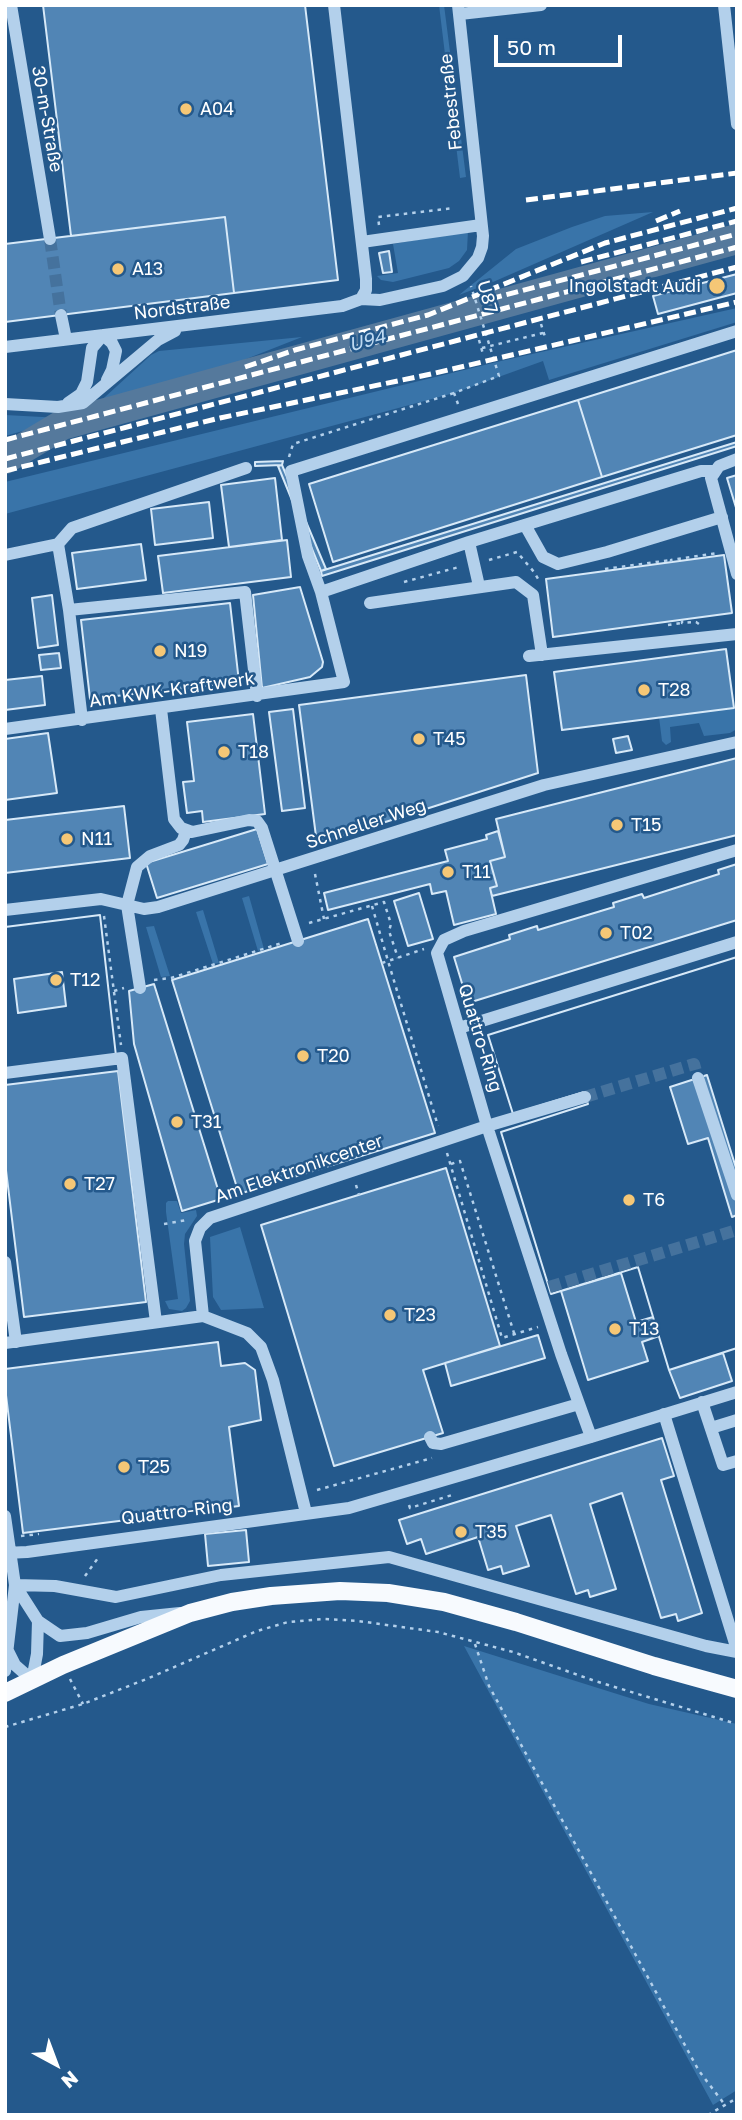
<!DOCTYPE html>
<html>
<head>
<meta charset="utf-8">
<style>
  body { margin:0 }
  #map { position:relative; width:742px; height:2120px; overflow:hidden; background:#24598c; font-family:"Golos Text",sans-serif }
  canvas { display:block }
  .frame { position:absolute; inset:0; border:7px solid #fff; pointer-events:none }
  .north { position:absolute; left:21px; top:2029px; width:70px; height:70px; -webkit-text-stroke:5px #24598c; paint-order:stroke; rotate:139deg; font-size:19px; font-weight:700; line-height:28px; text-align:center; color:#fff }
  .north::after { content:''; display:block; margin:auto; width:24px; height:32px; background:#fff; clip-path:polygon(50% 0,100% 100%,50% 72%,0 100%) }
  .scale { position:absolute; left:494px; top:35px; width:128px; height:32px; box-sizing:border-box; border:4px solid #fff; border-top:0; padding-left:9px; font-size:21px; line-height:24px; white-space:nowrap; color:#fff; -webkit-text-stroke:5px #24598c; paint-order:stroke }
</style>
</head>
<body>
<div id="map">
<canvas width="742" height="2120"></canvas>
<div class="frame"></div>
<div class="north">N</div>
<div class="scale">50 m</div>
</div>
<script>
const c = document.querySelector('canvas').getContext('2d');
c.lineJoin = 'round';
function fillPath(path, color) { c.fillStyle = color; c.fill(path, 'evenodd'); }
const poly = rows => new Path2D(rows.map(r => 'M' + r).join(''));
function stroke(path, color, width, dash) { c.strokeStyle = color; c.lineWidth = width; c.lineCap = dash ? 'butt' : 'round'; c.setLineDash(dash || []); c.stroke(path); }
function drawText(font, color, halo, rows, align = 'center') {
  c.font = font + ' "Golos Text",sans-serif'; c.lineWidth = 5; c.setLineDash([]); c.textBaseline = 'middle'; c.strokeStyle = halo; c.fillStyle = color; for (const [text, x, y, turn = 0] of rows) {
    c.save(); c.translate(x, y); c.rotate((+turn || 0) * Math.PI / 180); c.textAlign = isNaN(turn) ? turn : align; if (halo) c.strokeText(text, 0, 0); c.fillText(text, 0, 0); c.restore();
  }
}
fillPath(poly([
  [439,5,444,5,466,177,460,178],
  [653,212,493,282,459,295,516,249,572,227,605,216],
  [468,231,467,250,459,261,449,268,393,282,381,280,377,276,398,273,393,244],
  [737,308,737,322,549,380,543,361,454,393,5,514,5,482,501,361],
  [302,337,231,365,184,386,5,436,5,415,61,418,78,414,94,407,151,355,159,351],
  [737,708,737,729,730,733,704,736,699,723,670,727,671,742,666,745,662,741,659,717],
  [249,896,264,949,258,951,242,898],
  [203,910,219,963,213,964,196,912],
  [154,926,170,976,161,977,146,927],
  [168,1201,177,1201,181,1213,196,1210,197,1216,185,1234,184,1244,190,1301,186,1308,182,1311,169,1309,165,1301,178,1299,166,1212,166,1203],
  [240,1227,264,1308,221,1310,213,1297,210,1237],
  [464,1646,649,1704,737,1724,737,2090,713,2105]
]), '#3974a9');
stroke(poly([
  [5,459,62,425,737,239]
]), '#55799c', 30);
const building = poly([
  [43,5,305,5,338,280,234,293,225,217,71,236,43,5],
  [225,217,234,293,5,322,5,244,225,217],
  [389,251,392,272,383,273,379,253,389,251],
  [737,274,737,293,658,314,653,296,737,274],
  [737,350,737,435,602,477,578,400,737,350],
  [578,400,602,477,333,562,309,484,578,400],
  [737,442,737,446,322,576,321,571,737,442],
  [283,461,282,465,255,466,255,462,283,461],
  [282,465,326,569,321,571,278,466,282,465],
  [737,475,737,511,727,478,737,475],
  [275,478,282,540,229,547,221,485,275,478],
  [209,502,213,538,155,545,151,509,209,502],
  [287,540,291,577,163,593,158,556,287,540],
  [141,544,146,580,77,589,72,553,141,544],
  [724,555,732,613,553,637,546,579,724,555],
  [300,587,323,662,322,667,310,677,262,688,253,595,300,587],
  [52,595,58,645,38,648,32,598,52,595],
  [230,603,239,682,90,699,81,620,230,603],
  [726,649,734,708,562,730,554,672,726,649],
  [59,653,61,668,41,670,39,655,59,653],
  [526,675,538,773,317,844,299,705,526,675],
  [42,676,45,705,5,710,5,680,42,676],
  [293,709,305,808,282,811,269,712,293,709],
  [253,714,265,814,203,822,202,811,187,813,183,782,194,781,187,722,253,714],
  [48,733,57,793,5,800,5,739,48,733],
  [628,736,632,750,616,753,613,739,628,736],
  [737,758,737,835,492,896,490,888,497,886,490,861,505,857,496,819,737,758],
  [124,806,130,858,5,873,5,820,124,806],
  [257,829,268,864,157,898,146,863,257,829],
  [498,831,505,857,490,861,497,886,490,888,496,914,454,925,446,891,432,894,430,884,328,910,324,893,448,861,445,850,487,839,486,835,498,831],
  [737,864,737,920,468,1003,454,957,510,939,509,935,537,926,538,930,614,907,613,903,642,894,644,898,719,874,718,870,737,864],
  [419,893,433,939,408,946,394,901,419,893],
  [100,915,116,1056,5,1069,5,927,100,915],
  [62,972,66,1006,18,1013,14,979,62,972],
  [100,915,116,1056,5,1069,5,927,100,915],
  [368,919,435,1133,239,1194,172,980,368,919],
  [737,957,737,1171,707,1075,670,1087,688,1144,708,1138,732,1217,737,1215,737,1348,669,1370,638,1267,551,1294,501,1132,588,1104,584,1092,513,1114,488,1035,737,957],
  [737,957,737,1348,669,1370,638,1267,551,1294,501,1132,588,1104,584,1092,513,1114,488,1035,737,957],
  [154,984,221,1199,182,1211,134,1044,129,991,154,984],
  [118,1071,146,1302,24,1317,5,1162,5,1085,118,1071],
  [446,1168,500,1346,423,1370,443,1433,334,1466,261,1225,446,1168],
  [621,1273,636,1322,653,1317,659,1336,642,1342,648,1361,588,1380,561,1291,621,1273],
  [538,1335,545,1358,451,1386,445,1363,538,1335],
  [218,1342,221,1366,245,1363,255,1370,261,1420,229,1427,239,1506,23,1533,5,1387,5,1369,218,1342],
  [723,1353,732,1381,680,1398,669,1370,723,1353],
  [662,1438,674,1476,661,1480,702,1613,678,1621,676,1614,661,1618,622,1493,590,1504,616,1589,590,1597,588,1590,576,1594,551,1515,516,1526,529,1566,503,1574,501,1566,488,1570,478,1537,426,1554,421,1539,407,1544,399,1520,662,1438],
  [246,1530,249,1562,208,1566,205,1534,246,1530]
]);
fillPath(building, '#5185b5');
stroke(building, '#d7e9f8', 2);
stroke(poly([
  [50,239,61,315],
  [585,1097,694,1064,698,1078],
  [549,1287,737,1230]
]), '#45729d', 12, [12, 6]);
stroke(poly([
  [379,225,378,217,454,208],
  [541,324,546,340],
  [479,340,483,354],
  [482,348,543,333],
  [458,404,454,393,499,376,471,286],
  [289,457,293,444,454,393],
  [489,560,517,552,534,572,540,582],
  [671,562,671,560,718,553],
  [605,569,671,560],
  [404,582,459,567],
  [682,620,682,623,696,622,699,624],
  [668,625,682,623],
  [315,874,324,919],
  [372,906,388,961,424,949],
  [104,916,121,1045],
  [309,923,384,902,391,924,389,931,398,958],
  [382,963,388,961,438,1126],
  [154,980,171,978,282,943],
  [114,991,124,988],
  [447,1153,502,1338,538,1327],
  [451,1164,460,1161,514,1333],
  [356,1185,359,1195],
  [164,1224,187,1220],
  [317,1490,432,1458],
  [409,1505,410,1508,452,1495],
  [21,1536,39,1534],
  [85,1576,98,1558],
  [475,1644,489,1686,699,2071,725,2105],
  [70,1679,83,1704],
  [5,1727,83,1704,149,1678,257,1631,288,1622,324,1619,358,1621,438,1632,513,1652,595,1681,737,1724],
  [708,2115,737,2098]
]), '#b3d0eb', 2.5, [3.5, 5]);
stroke(poly([
  [11,5,50,239],
  [334,5,366,279,366,290,361,299],
  [724,5,737,124],
  [460,14,541,5],
  [362,242,481,225],
  [61,315,66,339],
  [103,335,112,343,116,351,112,370,107,380],
  [5,347,342,306,361,299,380,300,443,286,463,276,478,258,482,247,483,236,458,5],
  [68,403,81,394,87,382,92,348,103,335],
  [5,404,58,407,83,403,158,340,175,331],
  [737,459,719,466,711,478,737,574],
  [525,525,543,557,558,564,607,552,722,517],
  [469,542,479,586],
  [58,544,69,610],
  [5,555,58,544,72,528,246,468],
  [321,592,308,556,291,471,737,331],
  [370,603,516,582,533,595,542,655],
  [529,656,737,634],
  [161,709,174,819,181,828,192,832,249,820,257,821,262,828,298,941],
  [82,720,69,610,245,592,257,696],
  [5,729,344,682,321,592,469,542,701,471,713,471],
  [5,910,101,899,144,909,158,907,544,785,737,742],
  [140,988,127,905,137,867,150,856,179,845,183,840,186,831],
  [459,1028,737,942],
  [5,1073,122,1058,156,1322],
  [698,1078,737,1195],
  [5,1262,16,1342],
  [203,1316,247,1333,261,1347,273,1380,306,1513],
  [5,1343,203,1316,195,1241,200,1228,210,1218,487,1126,585,1097],
  [702,1402,723,1465,737,1461],
  [664,1414,737,1650],
  [711,1428,737,1420],
  [430,1437,433,1443,441,1444,579,1404],
  [591,1437,561,1354,487,1126,437,953,444,940,464,931,737,850],
  [5,1516,15,1585,5,1671],
  [5,1553,27,1552,349,1508,591,1437,737,1392],
  [15,1585,55,1586,116,1597,221,1575,389,1557,706,1646,737,1652],
  [15,1585,38,1621,60,1636,87,1633,141,1617,180,1613],
  [7,1649,15,1665,32,1680,37,1654,38,1621]
]), '#b3d0eb', 12);
stroke(poly([
  [5,1693,63,1665,190,1613,232,1602,271,1596,340,1591,388,1593,444,1602,516,1622,654,1666,737,1689]
]), '#f7fafe', 18);
stroke(poly([
  [526,200,737,173],
  [656,221,680,211],
  [581,262,737,221],
  [490,299,737,234],
  [245,367,295,350,428,315,605,243,737,208],
  [5,440,737,247],
  [5,459,737,267],
  [5,471,220,418,431,374,737,302]
]), '#fff', 5, [12, 5]);
for (const [x, y, r, color] of [
  [186,109,7,"#f5c776"],
  [118,269,7,"#f5c776"],
  [717,286,9,"#f5c776"],
  [160,651,7,"#f5c776"],
  [644,690,7,"#f5c776"],
  [419,739,7,"#f5c776"],
  [224,752,7,"#f5c776"],
  [617,825,7,"#f5c776"],
  [67,839,7,"#f5c776"],
  [448,872,7,"#f5c776"],
  [606,933,7,"#f5c776"],
  [56,980,7,"#f5c776"],
  [303,1056,7,"#f5c776"],
  [177,1122,7,"#f5c776"],
  [70,1184,7,"#f5c776"],
  [629,1200,7,"#f5c776"],
  [390,1315,7,"#f5c776"],
  [615,1329,7,"#f5c776"],
  [124,1467,7,"#f5c776"],
  [461,1532,7,"#f5c776"]
]) { const dot = new Path2D(); dot.arc(x, y, r, 0, 2 * Math.PI); c.fillStyle = color; c.fill(dot); stroke(dot, '#24598c', 2.5); }
drawText('18px', '#fff', '#24598c', [
  ["Febestraße",451,102,-96],
  ["30-m-Straße",47,119,80],
  ["U87",487,297,74],
  ["Nordstraße",182,308,-7],
  ["Am KWK-Kraftwerk",172,690,-8],
  ["Schneller Weg",366,824,-18],
  ["Quattro-Ring",480,1038,73],
  ["Am Elektronikcenter",299,1169,-19],
  ["Quattro-Ring",177,1512,-7]
]);
drawText('18px', '#fff', '#24598c', [
  ["A04",200,109],
  ["A13",132,269],
  ["Ingolstadt Audi",701,286,"right"],
  ["N19",174,651],
  ["T28",658,690],
  ["T45",433,739],
  ["T18",238,752],
  ["T15",631,825],
  ["N11",81,839],
  ["T11",462,872],
  ["T02",620,933],
  ["T12",70,980],
  ["T20",317,1056],
  ["T31",191,1122],
  ["T27",84,1184],
  ["T6",643,1200],
  ["T23",404,1315],
  ["T13",629,1329],
  ["T25",138,1467],
  ["T35",475,1532]
], 'left');
drawText('italic 19px', '#bfdaf2', '#24598c', [
  ["U94",367,341,-15]
]);
</script>
</body>
</html>
